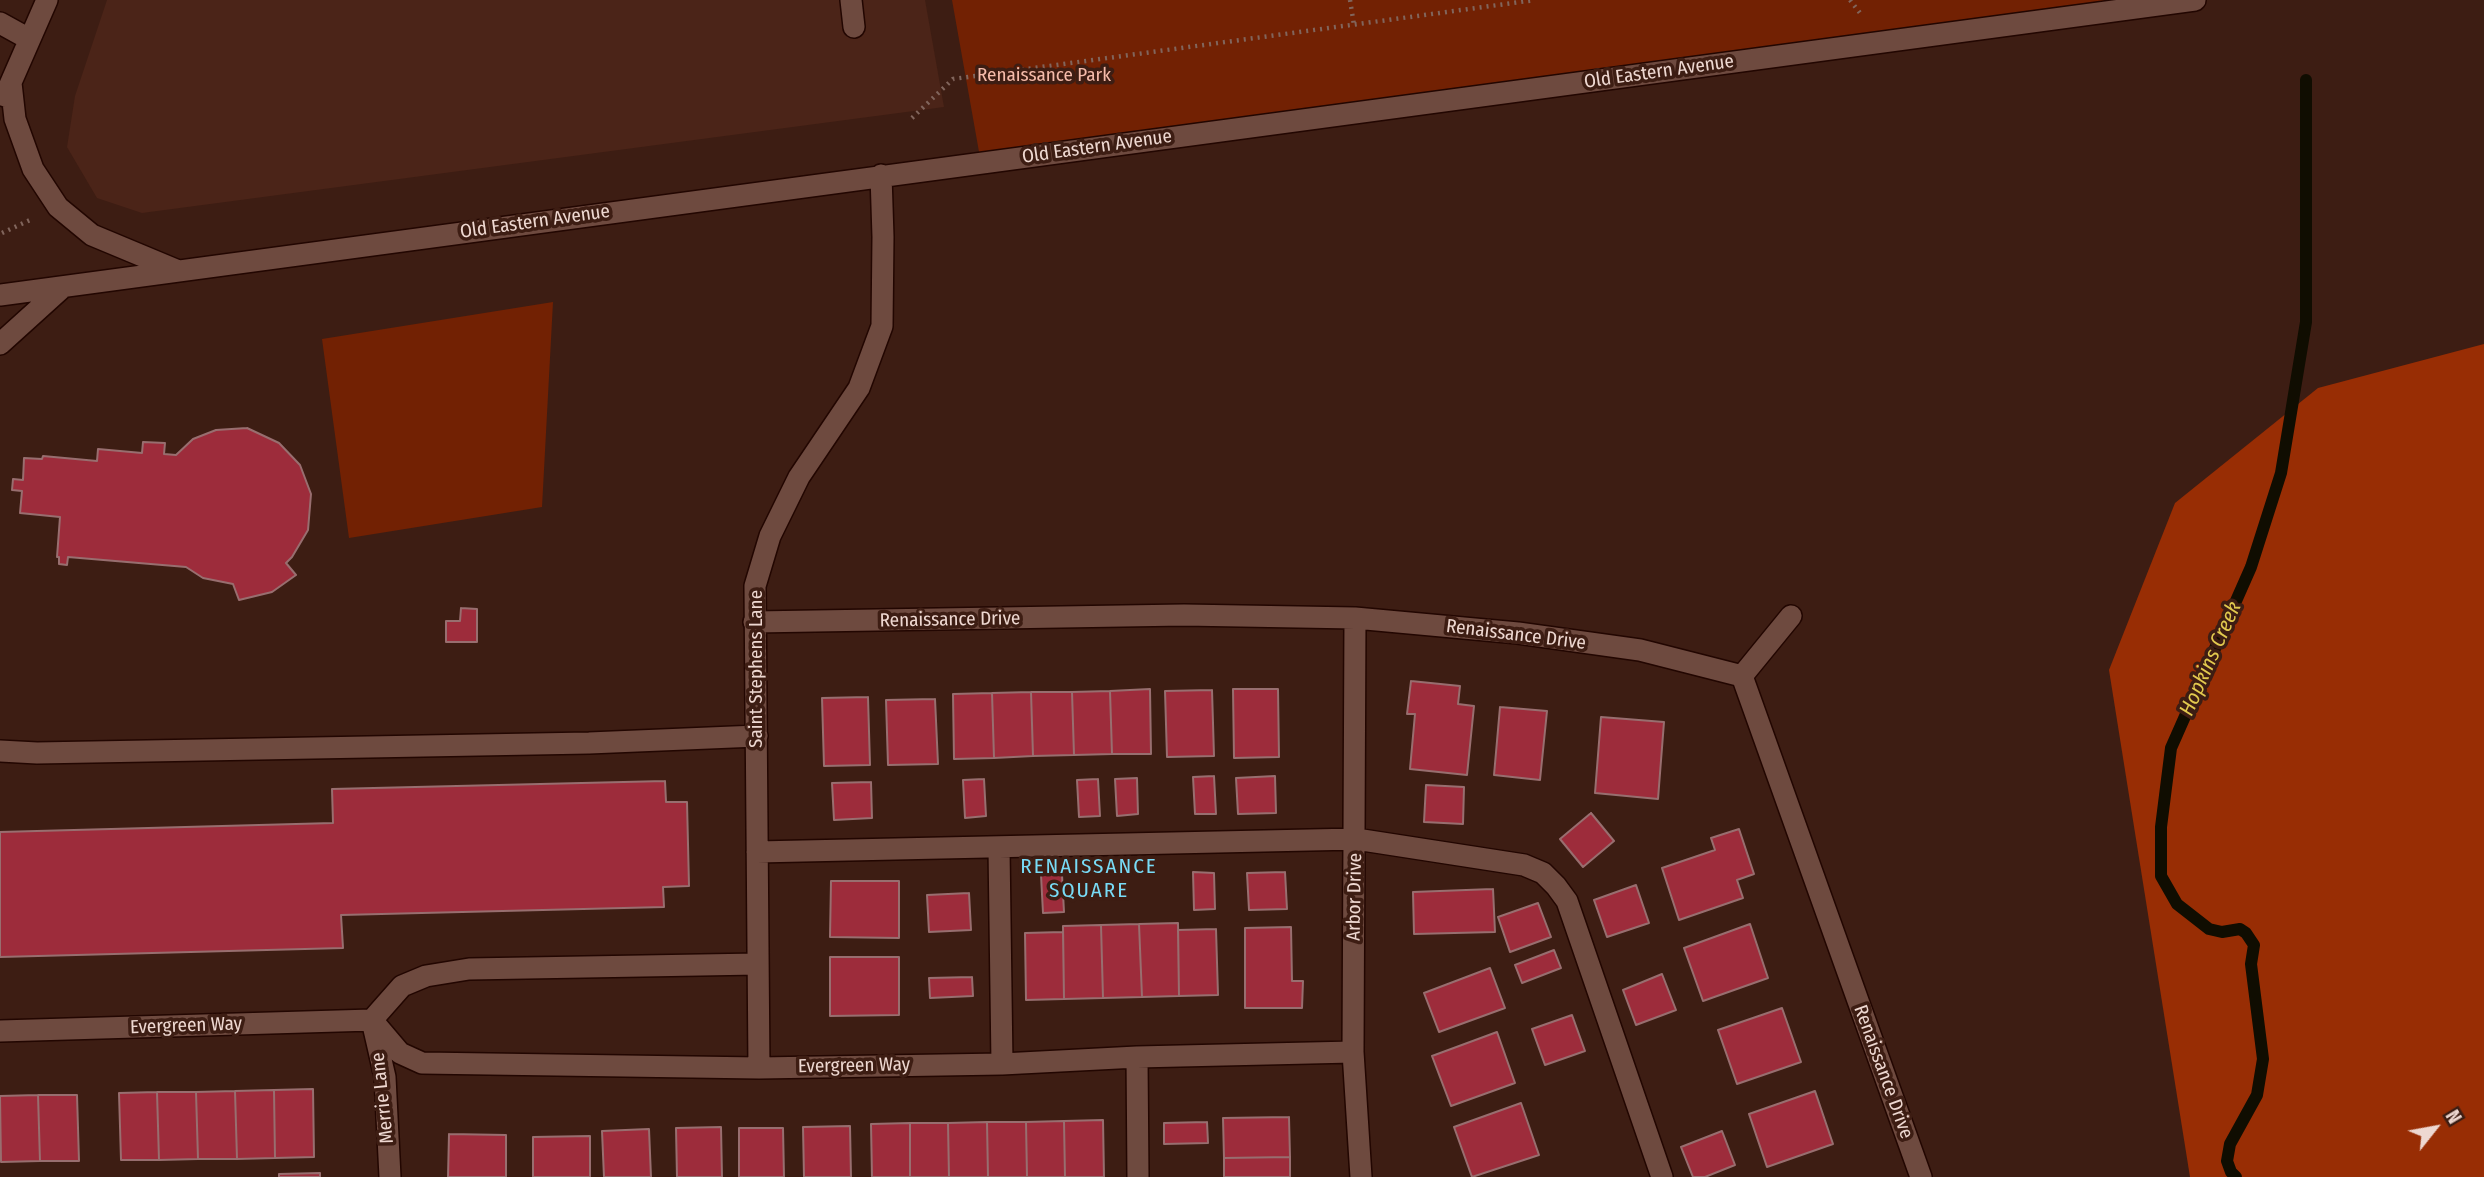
<!DOCTYPE html>
<html>
<head>
<meta charset="utf-8">
<style>
  body { margin:0 }
  #map { position:relative; width:2484px; height:1177px; overflow:hidden; background:#3d1d13; font-family:"Fira Sans Condensed",sans-serif }
  canvas { display:block }
  .north { position:absolute; left:2400px; top:1093px; width:70px; height:70px; -webkit-text-stroke:5px #3d1d13; paint-order:stroke; rotate:59deg; font-size:19px; font-weight:700; line-height:28px; text-align:center; color:#eed8d1 }
  .north::after { content:''; display:block; margin:auto; width:24px; height:32px; background:#eed8d1; clip-path:polygon(50% 0,100% 100%,50% 72%,0 100%) }
</style>
</head>
<body>
<div id="map">
<canvas width="2484" height="1177"></canvas>
<div class="north">N</div>
</div>
<script>
const c = document.querySelector('canvas').getContext('2d');
c.lineJoin = 'round';
function fillPath(path, color) { c.fillStyle = color; c.fill(path, 'evenodd'); }
const poly = rows => new Path2D(rows.map(r => 'M' + r).join(''));
function stroke(path, color, width, dash) { c.strokeStyle = color; c.lineWidth = width; c.lineCap = dash ? 'butt' : 'round'; c.setLineDash(dash || []); c.stroke(path); }
function drawText(font, color, halo, rows, align = 'center') {
  c.font = font + ' "Fira Sans Condensed",sans-serif'; c.lineWidth = 7; c.setLineDash([]); c.textBaseline = 'middle'; c.strokeStyle = halo; c.fillStyle = color; for (const [text, x, y, turn = 0] of rows) {
    c.save(); c.translate(x, y); c.rotate((+turn || 0) * Math.PI / 180); c.textAlign = isNaN(turn) ? turn : align; if (halo) c.strokeText(text, 0, 0); c.fillText(text, 0, 0); c.restore();
  }
}
fillPath(poly([
  [107,0,925,0,944,107,142,213,97,198,67,147,75,96]
]), '#4b2418');
fillPath(poly([
  [952,0,2196,0,981,163],
  [553,302,542,507,349,538,322,339]
]), '#722103');
fillPath(poly([
  [2484,344,2484,1177,2190,1177,2109,670,2175,503,2318,388]
]), '#982d04');
stroke(poly([
  [2236,1177,2231,1172,2227,1161,2230,1144,2257,1095,2263,1059,2251,964,2254,945,2246,933,2240,929,2222,932,2209,929,2177,904,2161,876,2161,827,2171,748,2251,567,2281,473,2306,322,2306,80]
]), '#100d01', 12);
const building = poly([
  [247,428,279,443,300,465,311,494,308,530,292,557,286,563,296,575,272,592,239,600,233,584,203,578,186,567,68,557,67,565,59,564,59,557,57,557,60,517,20,513,22,491,12,490,13,479,23,480,24,458,42,459,43,456,97,461,98,449,142,453,143,442,165,443,164,454,176,455,193,439,216,430,247,428],
  [461,608,477,609,477,642,446,642,446,621,460,621,461,608],
  [1411,681,1460,686,1458,704,1474,706,1467,775,1410,769,1415,714,1407,714,1411,681],
  [1150,689,1151,754,1112,754,1110,691,1150,689],
  [1233,689,1278,689,1279,757,1234,758,1233,689],
  [1212,690,1214,756,1167,757,1165,691,1212,690],
  [1110,691,1112,754,1074,755,1072,692,1110,691],
  [1031,692,1072,692,1074,755,1033,756,1031,692],
  [1031,692,1033,756,994,758,992,693,1031,692],
  [992,693,994,758,954,759,953,694,992,693],
  [868,697,870,765,824,766,822,698,868,697],
  [935,699,938,764,888,765,886,700,935,699],
  [1500,707,1547,711,1540,780,1494,775,1500,707],
  [1601,717,1664,722,1658,799,1595,793,1601,717],
  [1214,776,1216,814,1195,814,1193,777,1214,776],
  [1275,776,1276,813,1238,814,1236,778,1275,776],
  [1137,778,1138,814,1117,816,1115,779,1137,778],
  [984,779,986,816,965,818,963,780,984,779],
  [1098,779,1100,816,1079,817,1077,780,1098,779],
  [665,781,666,802,687,802,689,886,663,887,664,907,341,915,343,948,0,957,0,832,333,823,332,789,665,781],
  [871,782,872,818,834,820,832,783,871,782],
  [1426,785,1464,787,1463,824,1424,822,1426,785],
  [1591,813,1614,841,1583,867,1560,839,1591,813],
  [1739,829,1754,874,1737,880,1743,898,1679,920,1662,868,1715,850,1711,838,1739,829],
  [1193,872,1214,873,1215,909,1194,910,1193,872],
  [1285,872,1287,909,1249,910,1247,873,1285,872],
  [1041,875,1062,875,1064,912,1043,913,1041,875],
  [831,881,899,881,899,938,830,937,831,881],
  [1636,885,1649,923,1607,937,1594,900,1636,885],
  [1493,889,1495,932,1414,934,1413,892,1493,889],
  [969,893,971,930,929,932,927,895,969,893],
  [1538,903,1551,937,1510,952,1498,917,1538,903],
  [1178,923,1179,996,1142,997,1139,924,1178,923],
  [1139,924,1142,997,1103,998,1101,925,1139,924],
  [1750,924,1768,978,1703,1001,1684,948,1750,924],
  [1101,925,1103,998,1064,999,1063,926,1101,925],
  [1291,927,1292,981,1303,981,1302,1008,1245,1008,1245,928,1291,927],
  [1216,929,1218,995,1179,996,1178,930,1216,929],
  [1063,932,1064,999,1026,1000,1025,933,1063,932],
  [1554,950,1561,968,1522,983,1515,965,1554,950],
  [830,957,899,957,899,1015,830,1016,830,957],
  [1490,968,1505,1008,1439,1032,1424,993,1490,968],
  [1662,974,1676,1010,1636,1025,1623,990,1662,974],
  [972,977,973,996,930,998,929,978,972,977],
  [1782,1008,1801,1062,1737,1084,1718,1030,1782,1008],
  [1572,1015,1585,1051,1545,1065,1532,1029,1572,1015],
  [1497,1032,1515,1083,1451,1106,1432,1056,1497,1032],
  [313,1089,314,1157,275,1158,274,1090,313,1089],
  [274,1090,275,1158,237,1159,235,1091,274,1090],
  [235,1091,237,1159,198,1159,196,1092,235,1091],
  [1815,1091,1833,1144,1767,1167,1749,1114,1815,1091],
  [157,1092,196,1092,198,1159,159,1160,157,1092],
  [157,1092,159,1160,121,1160,119,1093,157,1092],
  [38,1095,77,1095,79,1161,40,1161,38,1095],
  [38,1095,40,1161,1,1162,0,1096,38,1095],
  [1521,1103,1539,1155,1472,1177,1454,1127,1521,1103],
  [1289,1117,1290,1157,1224,1158,1223,1118,1289,1117],
  [1103,1120,1104,1177,1065,1177,1064,1121,1103,1120],
  [1064,1121,1065,1177,1027,1177,1026,1122,1064,1121],
  [987,1122,1026,1122,1027,1177,988,1177,987,1122],
  [987,1122,988,1177,949,1177,948,1123,987,1122],
  [1207,1122,1208,1143,1164,1144,1164,1123,1207,1122],
  [910,1123,948,1123,949,1177,910,1177,910,1123],
  [910,1123,910,1177,872,1177,871,1124,910,1123],
  [850,1126,851,1177,804,1177,803,1127,850,1126],
  [721,1127,722,1177,677,1177,676,1128,721,1127],
  [739,1128,783,1128,784,1177,739,1177,739,1128],
  [649,1129,651,1177,604,1177,602,1131,649,1129],
  [1722,1131,1735,1165,1705,1177,1693,1177,1681,1147,1722,1131],
  [449,1134,506,1135,506,1177,448,1177,449,1134],
  [590,1136,590,1177,533,1177,533,1137,590,1136],
  [1290,1157,1290,1177,1224,1177,1224,1158,1290,1157],
  [320,1173,320,1177,279,1177,279,1174,320,1173]
]);
fillPath(building, '#9d2c3b');
stroke(building, '#986e6f', 2);
const minor = poly([
  [851,0,854,27],
  [0,23,29,39],
  [11,83,15,119,33,169,58,207,92,235,176,270],
  [5,96,47,0],
  [0,295,2195,0],
  [0,344,63,287],
  [1355,618,1353,1052,1361,1177],
  [754,622,1184,615,1355,618,1518,633,1640,650,1742,676,1921,1177],
  [1742,676,1791,616],
  [0,751,37,753,589,743,757,736],
  [999,848,1002,1064],
  [757,852,1356,839,1524,865,1543,873,1556,886,1567,901,1662,1177],
  [372,1020,400,1053,422,1063,759,1068,1002,1064,1137,1057,1353,1052],
  [373,1025,385,1077,390,1177],
  [0,1031,372,1020,402,986,426,976,469,969,758,964],
  [1137,1057,1138,1177],
  [759,1068,755,586,770,536,799,477,859,388,882,326,883,237,881,175]
]);
stroke(minor, '#220601', 24);
stroke(poly([
  [1350,0,1354,25],
  [1850,0,1860,13],
  [912,118,953,79,1535,0],
  [2,233,30,220]
]), '#81655c', 4.5, [2, 5]);
stroke(minor, '#6e4a3f', 21);
drawText('19px', '#eed8d1', '#3d1d13', [
  ["Old Eastern Avenue",1659,72,-8],
  ["Old Eastern Avenue",1097,147,-8],
  ["Old Eastern Avenue",535,222,-8],
  ["Renaissance Drive",950,620,-1],
  ["Renaissance Drive",1516,635,7],
  ["Saint Stephens Lane",757,669,-90],
  ["Arbor Drive",1355,897,-89],
  ["Evergreen Way",186,1026,-2],
  ["Evergreen Way",854,1066,-1],
  ["Renaissance Drive",1883,1072,70],
  ["Merrie Lane",383,1098,-96]
]);
drawText('19px', '#f5bbaa', '#3d1d13', [
  ["Renaissance Park",1044,76]
]);
drawText('italic 21px', '#e2c94e', '#3d1d13', [
  ["Hopkins Creek",2211,659,-66]
]);
c.letterSpacing = '2px';
drawText('21px', '#78dbf6', '#3d1d13', [
  ["RENAISSANCE",1089,867],
  ["SQUARE",1089,891]
]);
c.letterSpacing = '0px';
</script>
</body>
</html>
